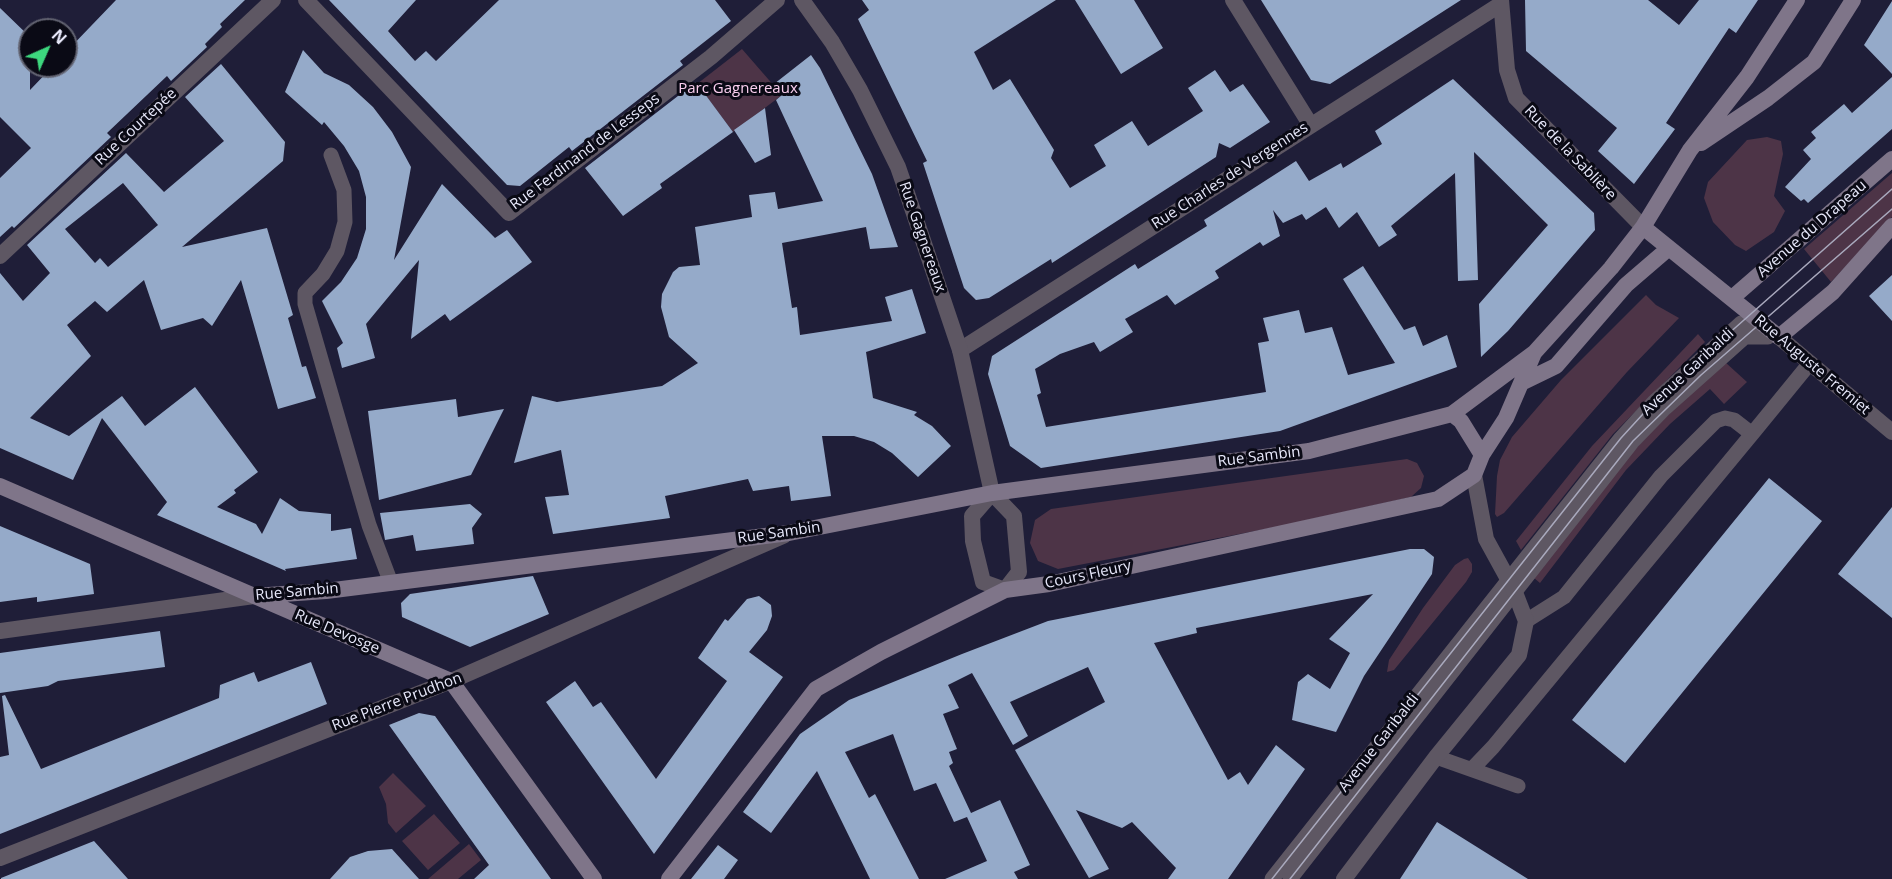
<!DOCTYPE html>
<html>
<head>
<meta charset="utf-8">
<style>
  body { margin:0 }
  #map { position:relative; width:1892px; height:879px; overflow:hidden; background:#1f1e38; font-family:"Open Sans",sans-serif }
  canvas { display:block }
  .north { position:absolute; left:18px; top:18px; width:60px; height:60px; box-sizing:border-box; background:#0a0a15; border:2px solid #626371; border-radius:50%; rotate:45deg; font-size:16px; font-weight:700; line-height:24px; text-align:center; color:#e7e8fa }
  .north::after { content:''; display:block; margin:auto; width:21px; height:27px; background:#3dd77e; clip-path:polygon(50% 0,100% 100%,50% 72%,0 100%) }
</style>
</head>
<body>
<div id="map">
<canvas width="1892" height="879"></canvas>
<div class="north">N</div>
</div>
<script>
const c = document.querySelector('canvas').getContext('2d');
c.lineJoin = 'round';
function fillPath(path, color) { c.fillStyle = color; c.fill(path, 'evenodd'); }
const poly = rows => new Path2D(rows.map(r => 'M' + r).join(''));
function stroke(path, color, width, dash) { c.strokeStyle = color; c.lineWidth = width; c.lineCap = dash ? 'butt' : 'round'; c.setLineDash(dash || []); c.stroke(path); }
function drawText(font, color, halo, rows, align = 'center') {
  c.font = font + ' "Open Sans",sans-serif'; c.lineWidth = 6; c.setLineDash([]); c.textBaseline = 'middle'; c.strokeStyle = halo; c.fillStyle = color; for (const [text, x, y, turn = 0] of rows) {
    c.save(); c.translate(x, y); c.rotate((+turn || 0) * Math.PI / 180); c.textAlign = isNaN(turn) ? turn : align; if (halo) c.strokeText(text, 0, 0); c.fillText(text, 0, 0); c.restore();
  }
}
fillPath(poly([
  [742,49,782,95,733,132,697,84],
  [1767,137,1781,141,1783,154,1774,196,1785,211,1774,232,1746,251,1735,245,1713,222,1704,198,1708,182,1747,140],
  [1892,173,1892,217,1831,282,1804,249],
  [1646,295,1656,305,1679,318,1627,372,1504,513,1497,517,1495,514,1497,476,1500,460,1512,437,1561,380],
  [1698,334,1705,342,1613,434,1521,550,1516,541,1592,446],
  [1725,362,1747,382,1724,404,1710,389,1670,424,1626,470,1540,583,1534,578,1622,464,1658,424],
  [1407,459,1417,463,1424,476,1421,488,1411,497,1281,526,1058,569,1038,561,1030,543,1035,520,1051,509],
  [1464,559,1468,558,1472,564,1472,572,1466,582,1394,670,1387,672,1389,660,1423,608,1455,565],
  [393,773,426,806,396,833,388,823,386,804,379,787],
  [434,814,460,843,428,870,402,841],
  [469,844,481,860,458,879,428,879]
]), '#4d3447');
fillPath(poly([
  [116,0,245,0,220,24,222,27,205,44,207,47,171,81,167,76,107,133,111,137,14,228,12,226,0,237,0,178,31,148,0,117,0,8,30,37,30,90,53,66,66,66,66,52],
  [329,0,416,0,388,31,415,61,426,51,436,61,499,0,715,0,731,21,680,61,683,65,572,151,569,147,520,186,507,185],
  [862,0,1056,0,974,52,993,90,1010,79,1054,150,1051,158,1070,188,1106,166,1094,145,1132,121,1148,146,1203,111,1188,88,1215,70,1230,92,1243,84,1270,122,1230,148,1219,143,1216,157,1052,263,1051,259,989,298,976,300,964,288,923,163,927,161,858,19,869,10],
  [1075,0,1134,0,1163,48,1121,74],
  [1261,0,1461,0,1330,84,1311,80],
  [1525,0,1648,0,1679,25,1699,0,1758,0,1736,33,1729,28,1666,123,1675,129,1634,184,1598,151,1617,128,1526,51],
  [1892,1,1892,74,1864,45],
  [303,50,324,73,349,85,373,107,392,132,411,167,394,260,442,184,495,238,507,230,532,262,450,321,445,314,411,339,419,260,366,324,375,358,342,368,337,348,343,343,322,301,341,282,357,258,366,229,366,197,359,171,344,146,324,122,322,125,285,92],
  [811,55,820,68,872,174,898,247,870,249,866,227,782,243,792,308,797,307,800,335,892,321,885,297,912,289,926,333,866,352,873,398,917,412,914,415,932,426,951,446,918,477,892,453,874,442,854,436,822,436,831,496,791,501,789,486,753,491,748,479,665,496,670,518,553,534,545,497,569,495,561,450,514,463,532,396,557,402,662,386,698,363,669,337,661,307,662,294,673,272,679,267,700,265,695,227,752,217,749,195,775,192,778,209,823,201,776,100,782,95,774,84],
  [221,64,285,142,283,161,182,247,267,228,293,315,288,318,302,367,306,366,316,398,278,409,241,280,212,326,203,318,161,330,144,280,107,312,95,301,67,325,91,356,30,418,69,436,122,396,145,426,195,387,258,472,234,490,236,493,217,507,256,524,262,534,280,498,299,511,331,514,331,531,351,528,357,559,285,569,286,571,157,515,167,502,102,418,73,480,0,448,0,273,23,301,50,273,27,245,126,153,164,192,224,141,185,97],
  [123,183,158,225,108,267,100,258,95,263,65,229],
  [1892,77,1892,129,1808,203,1804,199,1801,201,1785,187,1811,159,1803,150,1816,138,1811,132,1844,104,1852,113],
  [1453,79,1594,213,1595,230,1508,331,1481,357,1479,304,1548,225,1474,152,1478,280,1458,281,1455,173,1391,226,1397,235,1379,247,1357,212,1339,228,1326,207,1306,220,1302,214,1283,223,1273,210,1280,236,1263,246,1260,242,1215,271,1219,278,1175,305,1167,295,1125,319,1133,332,1100,352,1094,342,1060,354,1035,369,1041,393,1037,395,1046,427,1266,392,1258,343,1269,341,1263,318,1299,310,1305,333,1332,327,1348,375,1395,363,1343,279,1363,266,1404,330,1415,326,1423,346,1447,335,1457,367,1280,431,1041,468,1010,446,988,374,992,356,1135,264,1138,269,1207,226,1204,220,1296,161,1309,181,1341,163,1343,168,1382,144,1375,131],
  [696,82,733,132,660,184,662,188,623,216,585,168],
  [765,108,771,155,755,163,734,130],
  [1892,275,1892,321,1869,296],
  [456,399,458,417,504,409,471,475,379,500,368,411],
  [1769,478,1822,521,1625,763,1572,720],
  [470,504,482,514,472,528,474,544,416,551,413,535,385,540,380,513],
  [1892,507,1892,618,1838,574],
  [0,526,90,564,94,594,37,602,37,597,0,602],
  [1410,549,1424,549,1434,557,1432,574,1364,676,1336,732,1292,720,1298,682,1308,674,1330,689,1350,653,1329,639,1373,594,1196,628,1197,633,1154,643,1228,780,1240,772,1248,785,1276,745,1305,769,1228,879,1168,879,1176,868,1132,822,1122,828,1076,810,1109,869,1089,878,1015,750,1105,702,1088,667,1010,702,1028,736,1013,745,972,673,948,685,959,708,943,714,957,749,949,752,953,763,949,766,971,813,1000,800,1030,865,1014,872,1018,879,945,879,987,861,967,817,954,822,936,783,914,791,893,734,845,752,869,798,875,794,919,879,870,879,817,771,771,833,743,812,800,734,849,700,962,654,1048,621],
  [533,576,549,614,470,647,402,617,401,603,410,594],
  [759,596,771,605,772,616,767,630,749,652,783,677,654,854,546,702,575,681,593,707,601,702,656,779,727,681,698,658,725,619,728,621,747,599],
  [160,631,165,667,58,681,48,686,0,693,0,653],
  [311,662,327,704,0,834,0,757,9,755,2,696,5,695,41,769,219,698,220,685,254,672,258,682],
  [419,713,435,716,551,879,474,879,489,865,389,725],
  [1437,822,1528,879,1400,879],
  [94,841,128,879,1,879,1,878],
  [718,845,738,860,724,879,691,879],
  [392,849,419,879,330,879,350,857,368,851]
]), '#95aac9');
stroke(poly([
  [331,155,344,190,345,222,337,251,323,274,305,293,305,304,369,525,391,583],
  [1752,434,1810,363],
  [1436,757,1518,786],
  [1472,769,1493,747,1752,434,1734,420,1725,418,1716,421,1661,476,1564,597,1526,621],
  [1272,879,1621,438,1654,402,1741,323,1776,336],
  [1290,879,1633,441,1663,410,1745,337,1768,337]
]), '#5e5763', 15);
stroke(poly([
  [306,0,509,213,711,57,777,0],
  [1233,0,1310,124],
  [1501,0,1507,70,1516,98,1643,227],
  [0,256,273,0],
  [960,350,1501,4],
  [0,631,254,596],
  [0,858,451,681,783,536],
  [1344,879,1436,757,1519,655,1526,621,1514,590,1486,539,1474,475]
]), '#5e5763', 16);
stroke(poly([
  [802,0,832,42,860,90,898,167,908,196,960,350,992,493,1014,516,1019,572,1005,590,983,582,973,541,972,516,992,493],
  [1779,337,1892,432]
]), '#5e5763', 16);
stroke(poly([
  [1701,143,1768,98,1814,62,1853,0],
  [1643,227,1779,337,1833,292,1892,226],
  [1732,298,1892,159],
  [1521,383,1556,366,1626,285,1669,248],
  [1452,414,1461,421,1482,455],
  [0,486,451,681,594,879],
  [254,596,326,591,789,533,992,493,1309,451,1452,414,1534,353,1611,268,1643,227,1690,150,1747,77,1797,0],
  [669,879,816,689,881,652,1005,590,1049,584,1438,499,1474,475,1482,455,1506,418,1534,353]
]), '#7f7589', 16);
stroke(poly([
  [1272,879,1621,438,1654,402,1718,343,1892,189],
  [1290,879,1633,441,1701,375,1892,209]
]), '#a9a9bd', 1.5);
drawText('15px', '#faceee', '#0a0a15', [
  ["Parc Gagnereaux",738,89]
]);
drawText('15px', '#e7e8fa', '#0a0a15', [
  ["Rue Courtepée",136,127,-43],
  ["Rue Ferdinand de Lesseps",585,152,-37],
  ["Rue de la Sablière",1570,153,46],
  ["Rue Charles de Vergennes",1230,176,-33],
  ["Avenue du Drapeau",1812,229,-41],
  ["Rue Gagnereaux",922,237,71],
  ["Rue Auguste Fremiet",1812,365,40],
  ["Avenue Garibaldi",1688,372,-43],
  ["Rue Sambin",1259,457,-7],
  ["Rue Sambin",779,533,-8],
  ["Cours Fleury",1088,575,-12],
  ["Rue Sambin",297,592,-5],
  ["Rue Devosge",337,632,23],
  ["Rue Pierre Prudhon",397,702,-21],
  ["Avenue Garibaldi",1379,743,-52]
]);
</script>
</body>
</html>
